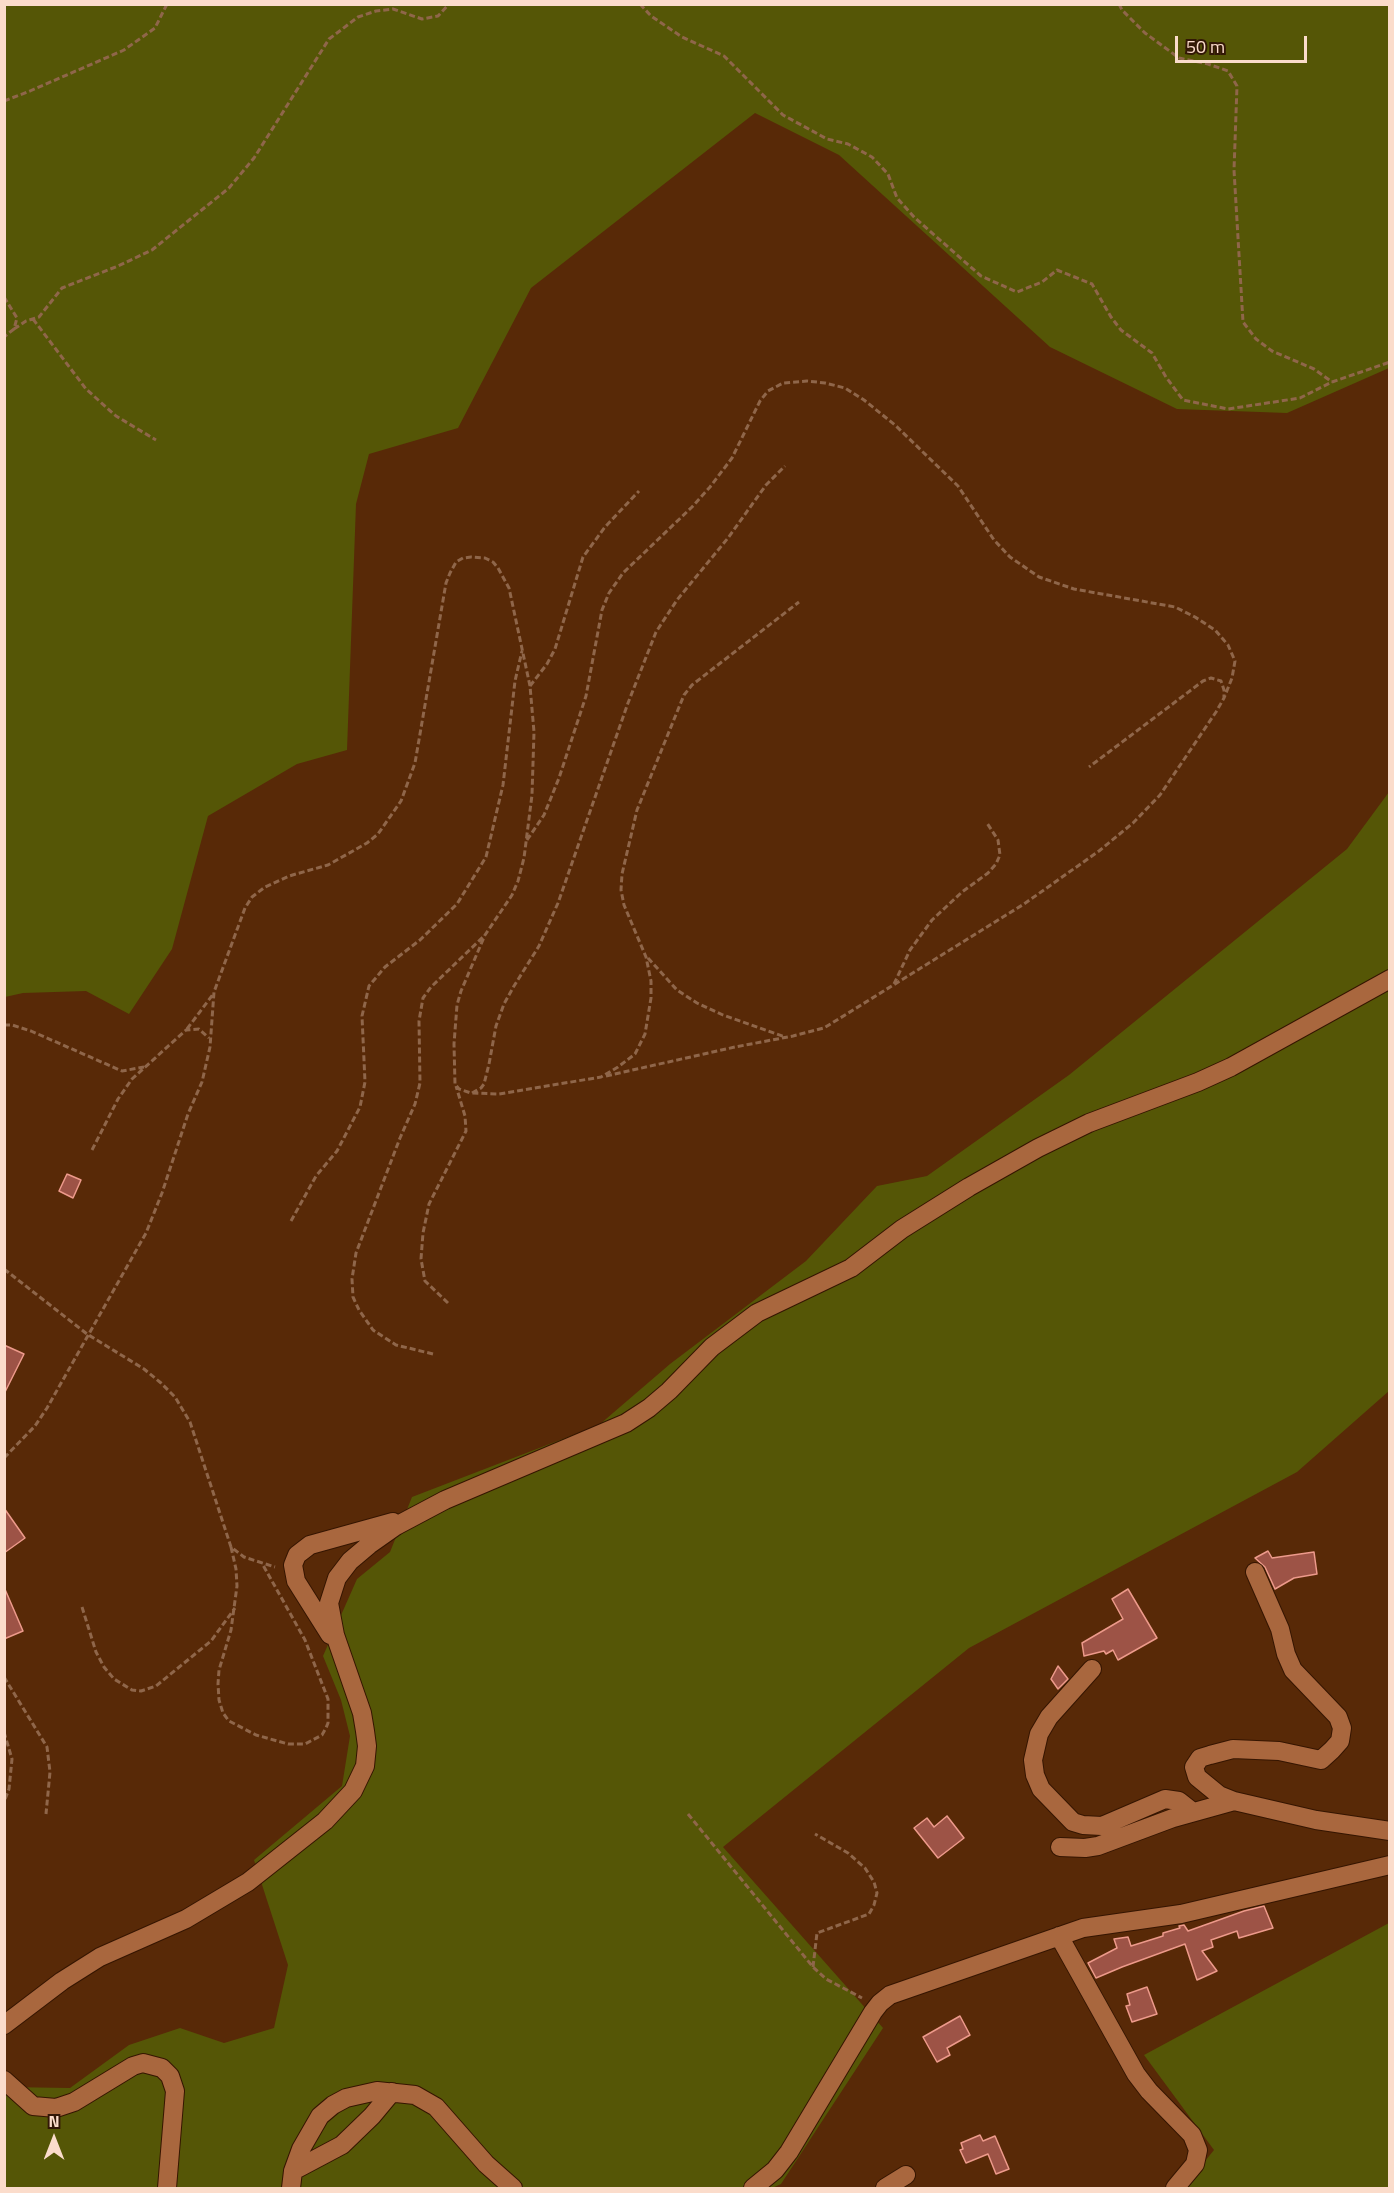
<!DOCTYPE html>
<html>
<head>
<meta charset="utf-8">
<style>
  body { margin:0 }
  #map { position:relative; width:1394px; height:2193px; overflow:hidden; background:#582907; font-family:"Titillium Web",sans-serif }
  canvas { display:block }
  .frame { position:absolute; inset:0; border:6px solid #fbdccb; pointer-events:none }
  .north { position:absolute; left:24px; top:2109px; width:60px; height:60px; -webkit-text-stroke:4px #321706; paint-order:stroke; rotate:0deg; font-size:16px; font-weight:700; line-height:24px; text-align:center; color:#fbdccb }
  .north::after { content:''; display:block; margin:auto; width:21px; height:27px; background:#fbdccb; clip-path:polygon(50% 0,100% 100%,50% 72%,0 100%) }
  .scale { position:absolute; left:1175px; top:36px; width:132px; height:27px; box-sizing:border-box; border:3px solid #fbdccb; border-top:0; padding-left:8px; font-size:18px; line-height:21px; white-space:nowrap; color:#fbdccb; -webkit-text-stroke:4px #321706; paint-order:stroke }
</style>
</head>
<body>
<div id="map">
<canvas width="1394" height="2193"></canvas>
<div class="frame"></div>
<div class="north">N</div>
<div class="scale">50 m</div>
</div>
<script>
const c = document.querySelector('canvas').getContext('2d');
c.lineJoin = 'round';
function fillPath(path, color) { c.fillStyle = color; c.fill(path, 'evenodd'); }
const poly = rows => new Path2D(rows.map(r => 'M' + r).join(''));
function stroke(path, color, width, dash) { c.strokeStyle = color; c.lineWidth = width; c.lineCap = dash ? 'butt' : 'round'; c.setLineDash(dash || []); c.stroke(path); }
fillPath(poly([
  [5,4,1389,5,1389,368,1287,413,1177,409,1050,347,839,155,755,113,531,288,458,428,369,454,356,504,347,750,297,764,208,816,172,949,129,1014,86,991,23,993,5,997],
  [1389,792,1389,1391,1297,1472,969,1648,723,1847,883,2028,781,2184,772,2188,5,2188,5,2087,70,2088,129,2045,180,2028,224,2043,274,2028,288,1965,254,1860,342,1786,350,1736,341,1700,323,1656,357,1579,390,1552,412,1497,599,1425,670,1364,806,1261,877,1186,927,1176,1069,1075,1347,849],
  [1389,1923,1389,2188,1183,2188,1214,2150,1144,2055]
]), '#555606');
const building = poly([
  [67,1174,81,1180,73,1198,59,1191,67,1174],
  [4,1345,24,1354,4,1394,4,1345],
  [4,1508,25,1538,4,1553,4,1508],
  [1268,1551,1272,1558,1314,1552,1317,1574,1294,1578,1275,1589,1265,1567,1255,1558,1268,1551],
  [4,1587,23,1631,4,1639,4,1587],
  [1128,1589,1157,1638,1118,1660,1113,1650,1106,1654,1104,1651,1084,1656,1082,1643,1123,1619,1112,1599,1128,1589],
  [1058,1666,1068,1679,1058,1689,1051,1679,1058,1666],
  [947,1816,964,1838,938,1858,914,1828,927,1818,934,1827,947,1816],
  [1264,1906,1273,1928,1239,1938,1237,1931,1211,1940,1213,1947,1202,1951,1217,1971,1197,1980,1185,1944,1122,1967,1096,1978,1088,1963,1117,1948,1114,1939,1128,1937,1131,1946,1163,1936,1163,1933,1180,1928,1179,1926,1184,1925,1188,1931,1244,1911,1264,1906],
  [1147,1987,1157,2014,1132,2022,1126,2006,1130,2005,1127,1994,1147,1987],
  [960,2016,970,2035,947,2048,950,2055,937,2062,923,2037,960,2016],
  [980,2135,983,2141,995,2136,1009,2169,996,2174,988,2154,966,2163,960,2150,963,2149,961,2143,980,2135]
]);
fillPath(building, '#9d5346');
stroke(building, '#ed9a8b', 1.5);
const minor = poly([
  [1255,1572,1280,1629,1286,1654,1293,1670,1338,1717,1342,1728,1340,1741,1332,1750,1321,1760,1279,1751,1233,1749,1210,1755,1200,1758,1194,1767,1197,1777,1219,1795,1234,1801,1316,1820,1390,1831],
  [330,1635,296,1581,293,1565,297,1555,310,1545,393,1522],
  [1092,1669,1049,1717,1039,1734,1033,1760,1035,1775,1041,1789,1073,1822,1083,1825,1102,1826,1165,1799,1179,1801,1193,1812],
  [1060,1847,1085,1848,1098,1846,1173,1818,1234,1801],
  [1059,1936,1136,2074,1149,2091,1192,2135,1198,2150,1195,2164,1175,2188],
  [4,2025,62,1981,100,1957,186,1919,248,1882,325,1821,353,1791,365,1766,367,1746,365,1731,362,1713,335,1635,329,1603,337,1578,350,1561,369,1545,396,1526,445,1500,626,1423,649,1408,669,1391,712,1347,757,1313,851,1268,902,1229,969,1187,1038,1148,1089,1123,1198,1082,1231,1067,1390,979],
  [4,2080,33,2106,56,2108,74,2102,133,2066,143,2063,162,2068,170,2076,175,2091,167,2188],
  [293,2171,342,2145,372,2116,392,2092],
  [291,2188,293,2171,301,2149,320,2116,333,2105,346,2098,377,2091,415,2095,436,2107,486,2164,513,2188],
  [753,2188,775,2170,789,2152,873,2012,880,2003,890,1995,1083,1928,1181,1914,1390,1865],
  [885,2188,906,2175]
]);
stroke(minor, '#351501', 20);
stroke(poly([
  [640,4,651,16,682,37,724,56,783,115,827,139,848,144,872,157,888,174,897,198,915,218,981,276,1017,292,1042,282,1057,270,1092,284,1111,317,1121,330,1152,353,1166,377,1183,400,1228,409,1300,398,1332,382,1390,362],
  [1119,4,1122,10,1145,33,1179,58,1208,64,1228,71,1237,86,1234,170,1243,322,1256,339,1272,351,1314,369,1332,382],
  [4,101,30,91,124,50,155,28,167,4],
  [4,297,17,318,14,329,4,337],
  [33,319,86,389,116,416,156,440],
  [14,329,26,321,39,317,62,288,118,266,152,250,229,188,254,158,329,39,337,33,358,17,376,11,393,9,422,19,438,16,449,4],
  [530,686,547,664,555,649,583,557,605,527,639,491],
  [527,840,544,815,559,778,586,696,602,610,609,593,623,573,692,507,710,487,732,458,760,401,768,391,783,383,807,381,825,383,845,388,864,400,895,425,958,486,994,540,1010,557,1039,577,1074,589,1175,607,1195,617,1215,630,1228,645,1235,661,1232,678,1224,698],
  [648,958,677,990,697,1003,723,1015,785,1037],
  [894,984,910,950,932,920,962,892,988,873,996,864,1000,855,998,840,987,823],
  [4,1025,12,1025,31,1031,122,1071,144,1067],
  [187,1029,214,993],
  [606,1076,735,1047,793,1036,824,1028,1024,904,1099,851,1133,823,1160,795,1216,712,1224,698,1224,690,1221,681,1211,678,1203,681,1089,767],
  [472,1093,481,1088,484,1084,489,1064,496,1026,504,1004,514,986,539,946,558,903,628,703,656,632,677,600,728,538,766,485,785,466],
  [92,1150,118,1099,132,1079,186,1030,199,1029,209,1038],
  [291,1221,316,1176,337,1151,360,1107,365,1082,362,1016,369,986,385,967,420,940,457,904,486,857,503,785,515,681,522,651],
  [4,1269,87,1334,144,1369,161,1383,175,1397,190,1422,231,1547,244,1557,275,1567],
  [448,1303,425,1281,421,1259,423,1233,429,1204,466,1131,465,1116,456,1086],
  [433,1354,396,1345,373,1330,359,1310,353,1297,352,1279,356,1253,400,1138,415,1104,420,1083,419,1021,423,998,431,987,483,937],
  [4,1458,35,1426,47,1408,146,1233,162,1193,188,1114,202,1082,210,1047,214,992,245,908,252,897,265,887,289,876,328,865,367,843,378,834,401,801,415,763,446,583,450,573,456,562,463,558,471,557,485,558,493,562,498,568,509,588,530,686,534,732,532,795,524,858,518,881,512,895,485,935,461,991,457,1005,454,1044,455,1084,459,1089,471,1093,499,1094,601,1077,618,1067,635,1054,645,1034,651,998,651,981,646,957,624,905,621,890,622,874,637,810,684,695,692,685,799,602],
  [231,1547,236,1569,237,1586,231,1630,219,1670,218,1684,219,1700,223,1713,229,1721,256,1735,288,1744,305,1744,322,1735,326,1728,328,1723,328,1699,305,1640,263,1565],
  [82,1607,96,1652,104,1667,114,1679,132,1690,141,1691,156,1686,211,1641,235,1608],
  [4,1677,47,1747,50,1772,46,1814],
  [4,1732,12,1759,9,1789,4,1802],
  [688,1814,813,1967,826,1979,862,1998],
  [813,1967,817,1933,869,1914,874,1905,877,1893,874,1882,865,1868,848,1853,815,1834]
]), '#8f664a', 3, [6, 3]);
stroke(minor, '#a9673e', 18);
</script>
</body>
</html>
